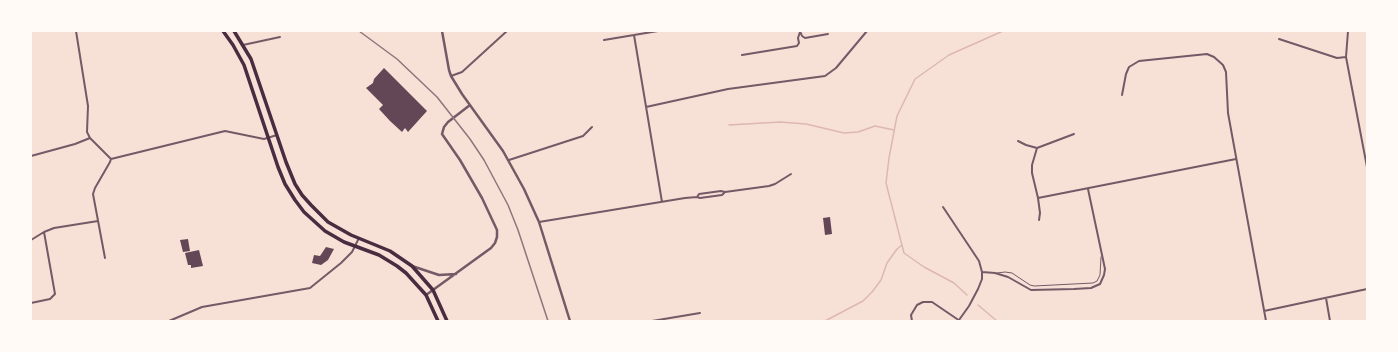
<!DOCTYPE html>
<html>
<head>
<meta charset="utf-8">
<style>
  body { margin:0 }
  #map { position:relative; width:1398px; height:352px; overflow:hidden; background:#f7e1d7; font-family:Jost,sans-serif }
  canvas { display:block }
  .frame { position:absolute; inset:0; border:32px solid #fffaf5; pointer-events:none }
</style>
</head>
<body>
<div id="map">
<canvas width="1398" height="352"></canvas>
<div class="frame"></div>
</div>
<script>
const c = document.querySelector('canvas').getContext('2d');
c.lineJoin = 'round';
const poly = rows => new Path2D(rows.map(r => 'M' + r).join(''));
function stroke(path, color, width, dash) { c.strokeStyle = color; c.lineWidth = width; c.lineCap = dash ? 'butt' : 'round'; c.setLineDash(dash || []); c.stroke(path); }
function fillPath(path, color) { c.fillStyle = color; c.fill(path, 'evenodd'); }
stroke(poly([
  [729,125,780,122,806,124,844,133,858,132,875,126,894,130],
  [967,295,954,283,924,267,904,253,886,183,889,158,897,116,915,79,949,55,1003,31],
  [978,305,997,321],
  [825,321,863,301,872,292,881,280,887,263,897,249,902,245]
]), '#dcb8b0', 1.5);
fillPath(poly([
  [384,68,427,111,408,132,405,128,402,132,390,121,379,109,383,105,366,88,373,83,374,79],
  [830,217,832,234,825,235,823,218],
  [188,239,190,251,183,252,180,240],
  [326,247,334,249,328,260,321,265,312,263,314,255,320,256],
  [199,250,203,266,191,268,191,265,188,265,185,253]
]), '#644757');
stroke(poly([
  [997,273,1005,272,1012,273,1030,285,1034,286,1093,283,1097,281,1100,275,1101,257]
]), '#755966', 1);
stroke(poly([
  [76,31,88,106,87,132,90,138,111,159],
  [800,31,802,36,805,38,828,34],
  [1348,31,1346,57,1367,167],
  [634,35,662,202],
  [1279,39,1337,58,1346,57],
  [604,40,658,31],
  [243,45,280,37],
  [742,55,797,46,799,43,798,38,800,32],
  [451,76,462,72,507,31],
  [1122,95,1126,74,1129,67,1139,61,1207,54,1214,57,1223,65,1226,72,1228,113,1266,321],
  [646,107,728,89,825,76,836,68,867,31],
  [1018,141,1026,145,1037,148],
  [31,156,75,144,90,138],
  [111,159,225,131,264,139,277,135],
  [509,160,583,136,592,127],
  [697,197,699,194,721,191,725,192],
  [1038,198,1236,159],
  [943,207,979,261,982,272,982,279,978,289,969,306,959,320],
  [1039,220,1040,213,1038,198,1032,173,1032,165,1037,148,1074,134],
  [539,222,685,198,697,197,700,198,722,195,725,192,769,186,775,184,791,174],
  [31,240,44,232,54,228,98,221],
  [105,258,93,194,95,188,110,162,111,159],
  [982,272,995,273,1008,277,1031,290,1074,289,1091,288,1100,284,1104,275,1105,269,1088,189],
  [1326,298,1330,321],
  [31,303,50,299,55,294,44,232],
  [1264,311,1367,289],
  [169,321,202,307,310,288,341,263,352,252,359,238],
  [652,321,700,313],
  [912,321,911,315,917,305,923,302,932,302,960,321]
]), '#755966', 2);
stroke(poly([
  [442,31,449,70,451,76,462,94,503,151,524,189,539,222,570,321],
  [412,266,439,275,456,274],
  [426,295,491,248,495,243,497,237,497,230,482,198,460,160,442,134,444,127,448,122,470,105]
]), '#755966', 2.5);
stroke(poly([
  [223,31,233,45,244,65,278,167,285,184,295,200,304,212,325,231,344,242,379,255,397,266,406,273,426,295,438,321],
  [234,31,251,59,286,162,295,184,302,195,311,205,328,222,351,235,390,251,412,266,433,290,447,321]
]), '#4a2c40', 3.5);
stroke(poly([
  [359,31,397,59,437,97,470,139,484,160,508,205,518,230,548,321]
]), '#8f747c', 1.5);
</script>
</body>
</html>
